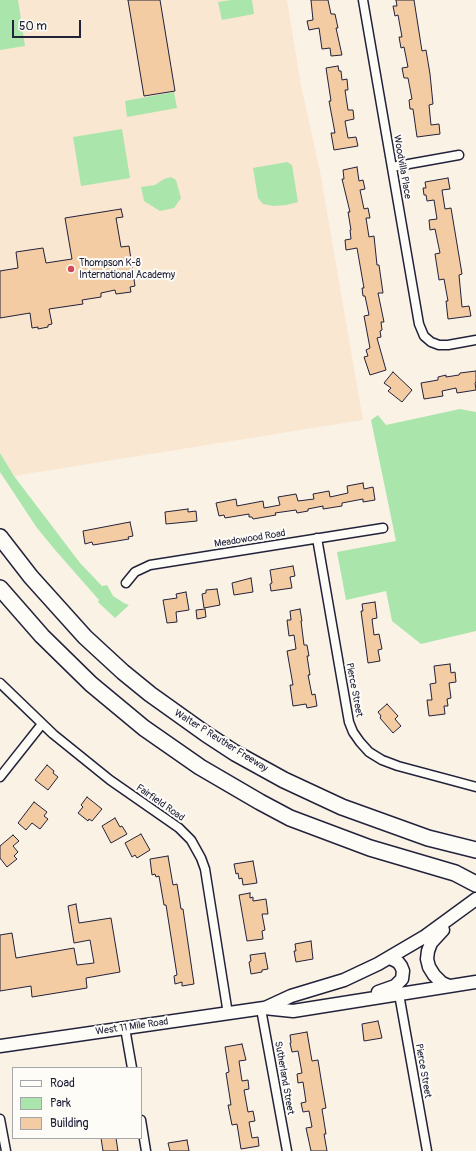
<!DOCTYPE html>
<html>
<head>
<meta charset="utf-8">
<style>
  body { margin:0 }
  #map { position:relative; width:476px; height:1151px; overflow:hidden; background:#fbf2e6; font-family:Pangolin,sans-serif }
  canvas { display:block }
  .legend { position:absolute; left:12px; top:1067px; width:130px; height:72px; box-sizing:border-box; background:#fdfcf7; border:1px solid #a5a5ac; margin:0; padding:5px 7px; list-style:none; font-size:12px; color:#22223b }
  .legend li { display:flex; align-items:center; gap:8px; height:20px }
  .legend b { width:20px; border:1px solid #a5a5ac }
  .scale { position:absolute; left:12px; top:20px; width:69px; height:18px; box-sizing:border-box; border:2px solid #22223b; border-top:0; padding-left:5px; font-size:12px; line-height:14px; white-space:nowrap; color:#22223b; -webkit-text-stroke:3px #fdfcf7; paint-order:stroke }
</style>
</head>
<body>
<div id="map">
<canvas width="476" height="1151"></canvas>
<ul class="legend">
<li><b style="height:5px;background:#fdfcf7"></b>Road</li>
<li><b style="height:11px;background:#aae5ab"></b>Park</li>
<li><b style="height:11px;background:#f4cca3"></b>Building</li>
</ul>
<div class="scale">50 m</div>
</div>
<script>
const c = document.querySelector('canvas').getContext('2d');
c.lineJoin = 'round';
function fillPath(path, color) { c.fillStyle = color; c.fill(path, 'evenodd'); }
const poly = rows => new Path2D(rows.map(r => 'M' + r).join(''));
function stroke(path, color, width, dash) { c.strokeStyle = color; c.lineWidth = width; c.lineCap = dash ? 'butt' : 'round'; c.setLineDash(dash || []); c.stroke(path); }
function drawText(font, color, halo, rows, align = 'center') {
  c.font = font + ' Pangolin,sans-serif'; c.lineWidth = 4; c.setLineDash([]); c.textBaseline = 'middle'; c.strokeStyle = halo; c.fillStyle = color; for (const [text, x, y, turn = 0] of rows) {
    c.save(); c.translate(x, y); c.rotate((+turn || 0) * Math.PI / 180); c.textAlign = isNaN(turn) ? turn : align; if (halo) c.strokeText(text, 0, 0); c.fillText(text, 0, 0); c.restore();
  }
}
fillPath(poly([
  [0,0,287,0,301,85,320,171,363,420,14,476,0,453]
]), '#f9e7d2');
fillPath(poly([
  [0,0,18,0,25,46,0,50],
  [231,0,252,0,254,14,222,20,218,2],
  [174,92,177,108,127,117,125,101],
  [122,129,130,178,81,186,73,137],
  [287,162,292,165,298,202,286,205,274,206,263,204,258,198,253,168],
  [171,177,176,180,181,198,174,208,160,211,144,201,141,187,155,185,164,179],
  [460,409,476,412,476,631,421,644,392,621,386,591,346,600,337,552,396,541,371,420,378,415,386,425],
  [0,453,14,476,80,563,102,586,107,585,113,596,124,603,129,605,115,618,98,602,99,600,56,551,37,528,0,472]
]), '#aae5ab');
const building = poly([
  [128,0,160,0,175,91,144,96,128,0],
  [311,0,328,0,331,14,335,14,338,28,336,28,342,55,331,56,330,48,322,49,319,28,309,30,307,21,313,20,311,0],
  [396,0,414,0,422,51,426,50,430,74,433,104,429,105,431,125,439,124,440,134,417,137,413,109,410,109,409,100,412,99,408,78,404,78,402,68,408,67,404,47,401,48,399,37,402,37,398,15,395,16,393,6,397,6,396,0],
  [338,66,339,71,341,71,342,80,347,79,348,90,345,90,348,110,353,110,354,119,345,121,348,138,356,137,358,146,334,150,331,133,335,133,329,101,331,101,326,68,338,66],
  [357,167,359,181,363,180,365,189,360,190,364,209,368,208,370,218,366,218,369,237,374,236,377,265,379,265,383,293,378,293,384,322,381,322,382,330,380,331,381,337,377,338,386,370,370,375,364,357,368,356,366,350,370,348,364,316,369,315,365,296,363,296,362,288,364,288,357,248,346,250,345,240,351,239,350,230,351,230,348,212,350,212,342,179,344,179,343,170,357,167],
  [448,178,450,189,442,190,445,209,451,208,462,274,459,275,462,307,469,306,471,316,448,319,446,301,448,301,444,279,439,280,435,254,440,253,435,229,430,230,429,220,437,219,434,200,427,201,426,195,424,195,423,188,426,188,425,182,448,178],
  [121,209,123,217,116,218,121,247,129,246,135,286,130,287,131,292,116,294,115,290,101,293,101,297,82,300,83,304,49,309,52,324,48,325,48,327,38,329,38,327,32,328,30,313,0,318,0,271,18,268,16,252,43,248,46,263,72,259,65,218,121,209],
  [476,371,476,382,475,383,476,390,457,393,456,388,442,391,443,396,424,399,421,383,438,380,438,377,446,375,446,377,459,375,460,373,476,371],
  [393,372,412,390,402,402,388,391,391,388,384,383,393,372],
  [363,483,364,489,373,487,375,500,363,502,363,499,342,503,342,506,323,509,323,506,308,509,308,511,297,513,296,510,275,513,276,515,253,519,252,517,249,517,249,514,225,518,224,515,219,516,216,503,236,499,237,506,263,501,264,508,280,505,278,497,296,494,298,501,314,499,313,494,329,491,330,497,348,493,347,486,363,483],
  [188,509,188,512,196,511,197,521,166,524,165,512,188,509],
  [130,522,133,536,128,537,129,539,93,545,92,542,85,544,83,531,130,522],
  [293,566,295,576,290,577,292,588,271,591,270,584,272,583,270,570,293,566],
  [251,578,253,592,234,595,232,583,251,578],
  [217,589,220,605,204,608,202,594,206,593,206,590,217,589],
  [186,592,189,610,176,612,177,622,167,623,163,600,177,598,176,594,186,592],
  [375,602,377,618,372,619,374,635,379,634,382,649,378,650,380,661,368,663,361,611,363,611,362,604,375,602],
  [205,609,206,617,197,619,196,610,205,609],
  [300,609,302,621,301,621,304,645,307,645,309,656,307,656,310,675,308,675,312,695,315,694,317,706,307,708,306,704,293,706,290,685,293,685,287,651,296,649,294,635,289,636,287,620,291,620,290,611,300,609],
  [450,664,451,673,455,672,456,682,449,683,451,698,447,699,448,706,444,706,445,714,429,716,427,700,432,700,430,684,436,683,434,666,450,664],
  [387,704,398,716,395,719,401,726,393,733,380,718,381,716,378,712,387,704],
  [47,765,54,771,53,773,58,777,48,790,35,780,47,765],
  [87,797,102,809,92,821,89,819,88,821,78,813,83,807,81,805,87,797],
  [34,802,47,812,44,816,48,819,40,829,32,823,26,830,18,823,34,802],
  [115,818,120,827,122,826,127,834,111,843,102,826,115,818],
  [141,834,150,850,137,858,135,855,132,857,125,843,141,834],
  [13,835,19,841,13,846,18,852,14,856,17,859,7,867,0,858,0,846,13,835],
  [168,856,173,885,177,884,181,909,183,909,194,984,182,986,182,982,175,984,174,976,177,975,166,905,164,905,159,876,156,877,155,874,152,875,150,859,168,856],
  [253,861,257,883,243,885,242,878,239,879,238,873,236,874,234,864,253,861],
  [250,893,250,898,253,897,253,901,266,899,268,914,262,914,265,930,262,931,263,939,247,941,239,895,250,893],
  [76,904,79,923,111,918,120,972,86,978,87,988,32,997,31,986,0,991,0,935,12,933,16,958,74,948,77,965,94,963,90,940,74,943,68,906,76,904],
  [311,941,313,959,296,962,294,951,296,951,295,944,311,941],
  [265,953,268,969,262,970,262,972,251,974,249,962,251,961,250,955,265,953],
  [378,1021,382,1038,364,1041,362,1024,378,1021],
  [307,1032,312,1061,318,1060,321,1079,326,1108,322,1109,326,1134,324,1134,327,1151,311,1151,306,1128,312,1127,309,1111,303,1112,301,1103,306,1102,303,1082,298,1083,297,1074,302,1073,298,1051,292,1052,290,1043,291,1043,290,1035,307,1032],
  [242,1044,246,1060,239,1061,242,1081,248,1080,249,1089,244,1090,248,1112,253,1111,255,1121,249,1122,252,1138,258,1137,259,1146,241,1149,237,1124,232,1125,228,1105,231,1105,226,1073,229,1072,225,1047,242,1044],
  [101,1138,116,1138,118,1151,103,1151,101,1138],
  [187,1140,189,1151,170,1151,168,1143,187,1140]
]);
fillPath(building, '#f4cca3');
stroke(building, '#22223b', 1);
const street = poly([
  [363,0,419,324,424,336,431,342,439,345,448,345,476,340],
  [392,167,459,155],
  [317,538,346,705,349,722,353,732,360,742,369,752,382,760,398,766,476,787],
  [126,583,135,572,150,565,383,528],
  [0,683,53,734,110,780,179,828,191,840,201,858,205,869,228,1014],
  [0,777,42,724],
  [399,994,427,1151],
  [261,1009,287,1151],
  [125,1028,132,1068],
  [0,1119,6,1151],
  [141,1120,146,1151]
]);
const secondary = poly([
  [443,930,431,943,428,951,427,959,429,967,434,975,442,983,449,986],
  [378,992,395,986,402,979,403,971,401,966,398,962,390,958],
  [265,1008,291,996,344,980,378,964,424,937,476,899],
  [0,1046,264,1008,293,1011,476,982]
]);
const highway = poly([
  [0,537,31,577,85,637,123,672,150,694,206,734,235,753,284,780,342,807,428,838,476,850],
  [0,588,42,636,91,684,144,728,200,767,260,802,290,818,370,848,455,873,476,884]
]);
stroke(street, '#22223b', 11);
stroke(secondary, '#22223b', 15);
stroke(highway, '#22223b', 18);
stroke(street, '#fdfcf7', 8);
stroke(secondary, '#fdfcf7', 12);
stroke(highway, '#fdfcf7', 15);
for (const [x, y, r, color] of [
  [71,269,4,"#d1495b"]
]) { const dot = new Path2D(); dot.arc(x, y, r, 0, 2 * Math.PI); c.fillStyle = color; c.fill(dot); stroke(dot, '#fdfcf7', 1.5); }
drawText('10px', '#22223b', '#fdfcf7', [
  ["Woodvilla Place",402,167,80],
  ["Meadowood Road",250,539,-9],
  ["Pierce Street",354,690,79],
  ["Walter P Reuther Freeway",221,741,32],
  ["Fairfield Road",160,803,35],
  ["West 11 Mile Road",132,1027,-8],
  ["Pierce Street",423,1071,80],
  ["Sutherland Street",284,1078,80]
]);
drawText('10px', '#22223b', '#fdfcf7', [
  ["Thompson K-8",79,263],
  ["International Academy",79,275]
], 'left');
</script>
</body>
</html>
